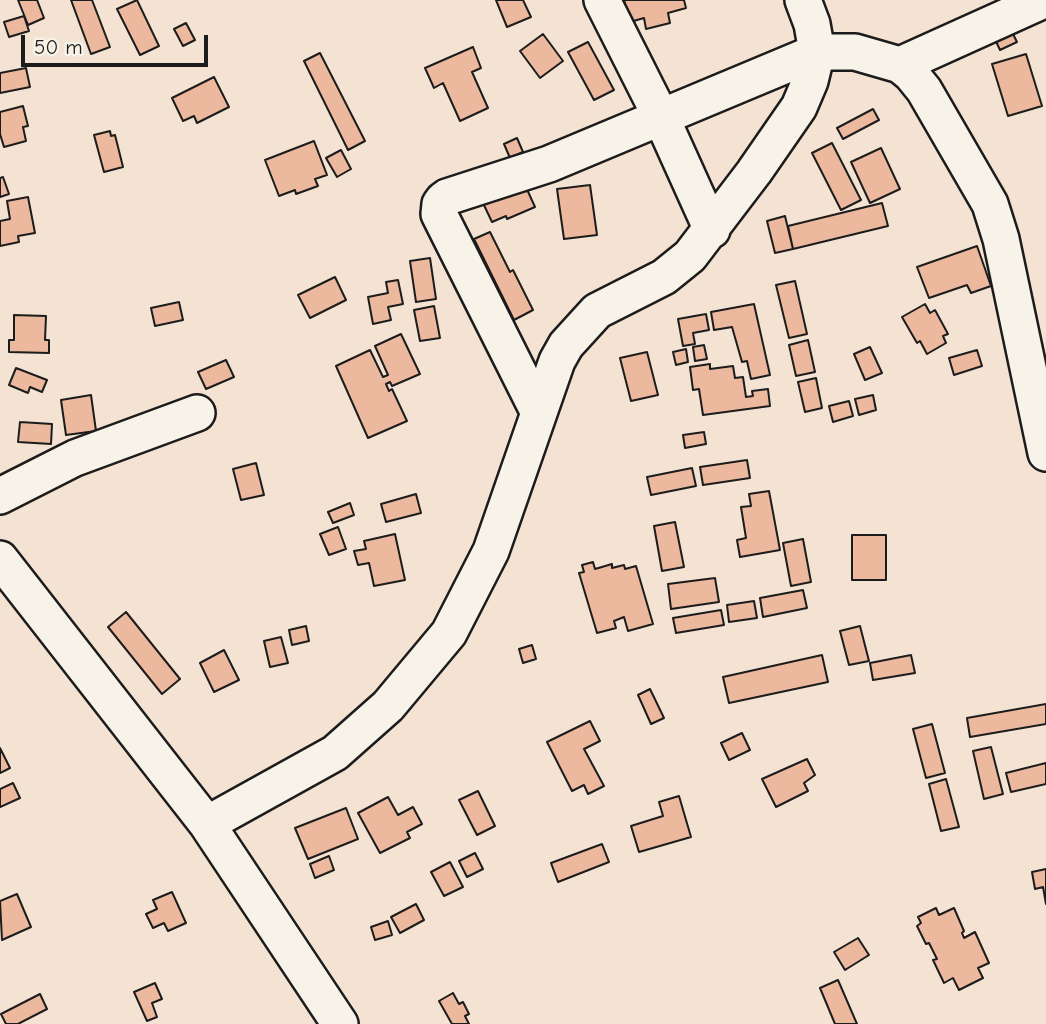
<!DOCTYPE html>
<html>
<head>
<meta charset="utf-8">
<style>
  body { margin:0 }
  #map { position:relative; width:1046px; height:1024px; overflow:hidden; background:#f4e2d2; font-family:"Comic Neue",sans-serif }
  canvas { display:block }
  .scale { position:absolute; left:21px; top:35px; width:187px; height:32px; box-sizing:border-box; border:4px solid #1c1c1c; border-top:0; padding-left:9px; font-size:21px; line-height:24px; white-space:nowrap; color:#1c1c1c; -webkit-text-stroke:5px #f7f3e8; paint-order:stroke }
</style>
</head>
<body>
<div id="map">
<canvas width="1046" height="1024"></canvas>
<div class="scale">50 m</div>
</div>
<script>
const c = document.querySelector('canvas').getContext('2d');
c.lineJoin = 'round';
function fillPath(path, color) { c.fillStyle = color; c.fill(path, 'evenodd'); }
const poly = rows => new Path2D(rows.map(r => 'M' + r).join(''));
function stroke(path, color, width, dash) { c.strokeStyle = color; c.lineWidth = width; c.lineCap = dash ? 'butt' : 'round'; c.setLineDash(dash || []); c.stroke(path); }
const building = poly([
  [18,0,37,0,44,18,28,25,18,0],
  [71,0,92,0,110,47,91,54,71,0],
  [137,0,159,46,140,55,117,9,137,0],
  [496,0,523,0,531,17,507,27,496,0],
  [624,0,684,0,686,8,668,13,670,23,646,29,644,18,630,22,624,0],
  [24,16,29,31,9,37,4,22,24,16],
  [186,23,195,40,183,46,174,29,186,23],
  [1009,26,1017,42,1000,50,992,33,1009,26],
  [543,34,563,61,540,78,520,51,543,34],
  [588,42,614,90,594,100,568,52,588,42],
  [473,47,481,68,472,72,488,108,460,121,443,83,434,88,425,68,473,47],
  [320,53,365,141,348,150,304,61,320,53],
  [1026,54,1042,106,1008,116,992,64,1026,54],
  [26,68,30,87,0,93,0,73,26,68],
  [214,77,229,107,197,123,194,116,183,121,172,98,214,77],
  [23,106,28,126,23,127,26,141,4,147,0,134,0,112,23,106],
  [873,109,879,120,843,139,837,128,873,109],
  [110,131,111,136,115,135,123,167,104,172,94,135,110,131],
  [517,138,523,152,510,158,504,144,517,138],
  [314,141,327,175,315,179,318,186,296,194,295,190,279,196,265,160,314,141],
  [832,143,861,200,841,210,812,153,832,143],
  [881,148,900,189,870,203,851,162,881,148],
  [341,150,351,169,337,177,326,158,341,150],
  [3,177,9,194,0,197,0,178,3,177],
  [525,185,535,207,507,219,506,216,492,222,483,203,525,185],
  [590,185,597,235,564,239,557,189,590,185],
  [28,197,35,233,18,236,19,242,0,246,0,221,10,219,7,201,28,197],
  [882,203,888,226,793,249,788,226,882,203],
  [785,216,793,249,775,253,767,221,785,216],
  [490,232,510,272,513,270,533,310,514,320,474,239,490,232],
  [977,246,991,286,971,293,967,285,929,298,917,267,977,246],
  [430,258,436,299,416,302,410,261,430,258],
  [335,277,346,300,310,318,298,295,335,277],
  [398,280,403,304,388,307,391,320,373,324,368,297,388,293,386,282,398,280],
  [795,281,807,334,789,338,776,285,795,281],
  [179,302,183,320,155,326,151,308,179,302],
  [754,304,770,375,751,379,747,361,742,362,732,327,714,330,711,312,754,304],
  [925,304,930,313,935,310,948,334,943,336,946,343,927,354,920,341,917,343,902,317,925,304],
  [434,306,440,338,420,341,414,310,434,306],
  [706,314,709,330,693,333,695,344,683,346,678,319,706,314],
  [14,315,46,316,45,340,49,340,49,353,9,352,9,340,14,340,14,315],
  [401,334,420,374,392,386,390,382,386,384,389,391,392,389,407,421,368,438,336,366,370,350,383,377,388,375,375,346,401,334],
  [808,340,815,372,796,376,789,345,808,340],
  [704,345,707,359,695,361,693,347,704,345],
  [870,347,882,373,865,380,854,354,870,347],
  [686,349,688,362,676,365,673,352,686,349],
  [977,350,982,366,954,375,949,358,977,350],
  [647,352,658,395,631,401,620,358,647,352],
  [226,360,234,377,206,389,198,372,226,360],
  [710,364,710,369,733,366,735,378,743,377,746,397,753,396,752,391,768,389,770,406,703,415,699,389,693,390,690,367,710,364],
  [16,368,47,380,42,392,30,387,28,393,9,385,16,368],
  [816,378,822,408,805,412,798,382,816,378],
  [91,395,96,431,66,435,61,400,91,395],
  [873,395,876,410,859,415,855,399,873,395],
  [849,401,853,416,833,422,829,406,849,401],
  [20,422,52,424,51,444,18,442,20,422],
  [704,432,706,444,685,448,683,435,704,432],
  [747,460,750,478,703,485,700,467,747,460],
  [256,463,264,495,241,500,233,469,256,463],
  [692,468,696,486,651,495,647,477,692,468],
  [769,491,780,550,740,557,737,540,746,538,741,507,751,506,749,494,769,491],
  [416,494,421,513,386,522,381,504,416,494],
  [350,503,354,515,333,523,328,512,350,503],
  [675,522,684,567,662,571,654,526,675,522],
  [338,527,346,549,329,555,320,534,338,527],
  [395,534,405,580,374,586,369,563,358,565,354,551,366,549,364,541,395,534],
  [852,535,886,535,886,580,852,580,852,535],
  [803,539,811,582,791,586,783,543,803,539],
  [593,562,595,569,612,564,612,568,624,565,625,569,636,566,653,624,628,631,624,617,614,621,616,628,597,633,579,573,584,572,582,565,593,562],
  [715,578,719,602,671,609,668,584,715,578],
  [803,590,807,608,763,617,760,598,803,590],
  [754,601,757,618,729,622,727,605,754,601],
  [721,610,724,625,676,633,673,618,721,610],
  [126,612,180,679,162,694,108,627,126,612],
  [306,626,309,641,292,645,289,630,306,626],
  [860,626,869,661,849,665,840,631,860,626],
  [281,637,288,663,270,667,264,641,281,637],
  [532,645,536,659,523,663,519,649,532,645],
  [224,650,239,680,214,692,200,663,224,650],
  [822,655,828,682,729,703,723,677,822,655],
  [911,655,915,673,873,680,870,663,911,655],
  [650,689,664,718,651,724,638,695,650,689],
  [1046,704,1046,724,970,737,967,718,1046,704],
  [590,721,600,741,584,749,604,786,588,794,584,785,572,791,547,742,590,721],
  [932,724,945,773,926,778,913,729,932,724],
  [742,733,750,750,729,760,721,743,742,733],
  [991,747,1003,794,984,799,973,751,991,747],
  [0,748,10,768,0,773,0,748],
  [807,759,815,775,804,783,808,791,776,807,762,779,807,759],
  [1046,763,1046,784,1011,792,1006,773,1046,763],
  [946,779,959,827,941,831,929,784,946,779],
  [13,783,20,798,0,807,0,789,13,783],
  [478,791,495,826,477,835,459,800,478,791],
  [679,796,691,837,639,852,631,826,663,816,659,802,679,796],
  [388,797,398,815,413,807,422,824,407,832,410,838,380,853,358,813,388,797],
  [346,808,358,839,308,859,295,828,346,808],
  [602,844,609,862,558,882,551,863,602,844],
  [475,853,483,869,467,877,459,861,475,853],
  [329,856,334,870,315,878,310,864,329,856],
  [450,862,463,887,444,896,431,872,450,862],
  [1046,869,1046,904,1043,887,1035,889,1032,872,1046,869],
  [172,892,186,923,168,931,164,923,153,928,146,914,157,909,153,900,172,892],
  [17,894,31,927,2,940,0,901,17,894],
  [416,904,424,920,400,933,391,917,416,904],
  [936,908,939,915,954,908,964,931,962,933,964,938,975,932,989,963,978,968,983,978,959,990,953,978,944,983,933,960,937,959,929,943,926,944,917,926,921,923,918,917,936,908],
  [388,921,392,935,375,940,371,927,388,921],
  [858,938,869,955,845,970,834,952,858,938],
  [838,980,857,1024,835,1024,820,988,838,980],
  [155,983,162,999,152,1003,157,1017,147,1021,134,992,155,983],
  [453,993,459,1004,463,1002,469,1014,465,1016,469,1024,452,1024,439,1001,453,993],
  [40,994,47,1009,18,1024,6,1024,1,1014,40,994]
]);
fillPath(building, '#ecb99e');
stroke(building, '#1c1c1c', 2);
const minor = poly([
  [602,0,661,117,712,230],
  [900,65,1044,0],
  [539,413,439,214,440,204,443,200,447,197,549,164,817,52,855,52,900,65,911,74,924,90,990,204,1001,239,1046,453],
  [0,496,75,458,197,413],
  [0,559,207,824,340,1024],
  [207,824,335,753,388,706,449,633,491,551,557,361,566,345,597,311,664,277,690,256,754,172,799,107,810,81,817,52,812,24,803,0]
]);
stroke(minor, '#1c1c1c', 40);
stroke(minor, '#f7f3e8', 35);
</script>
</body>
</html>
